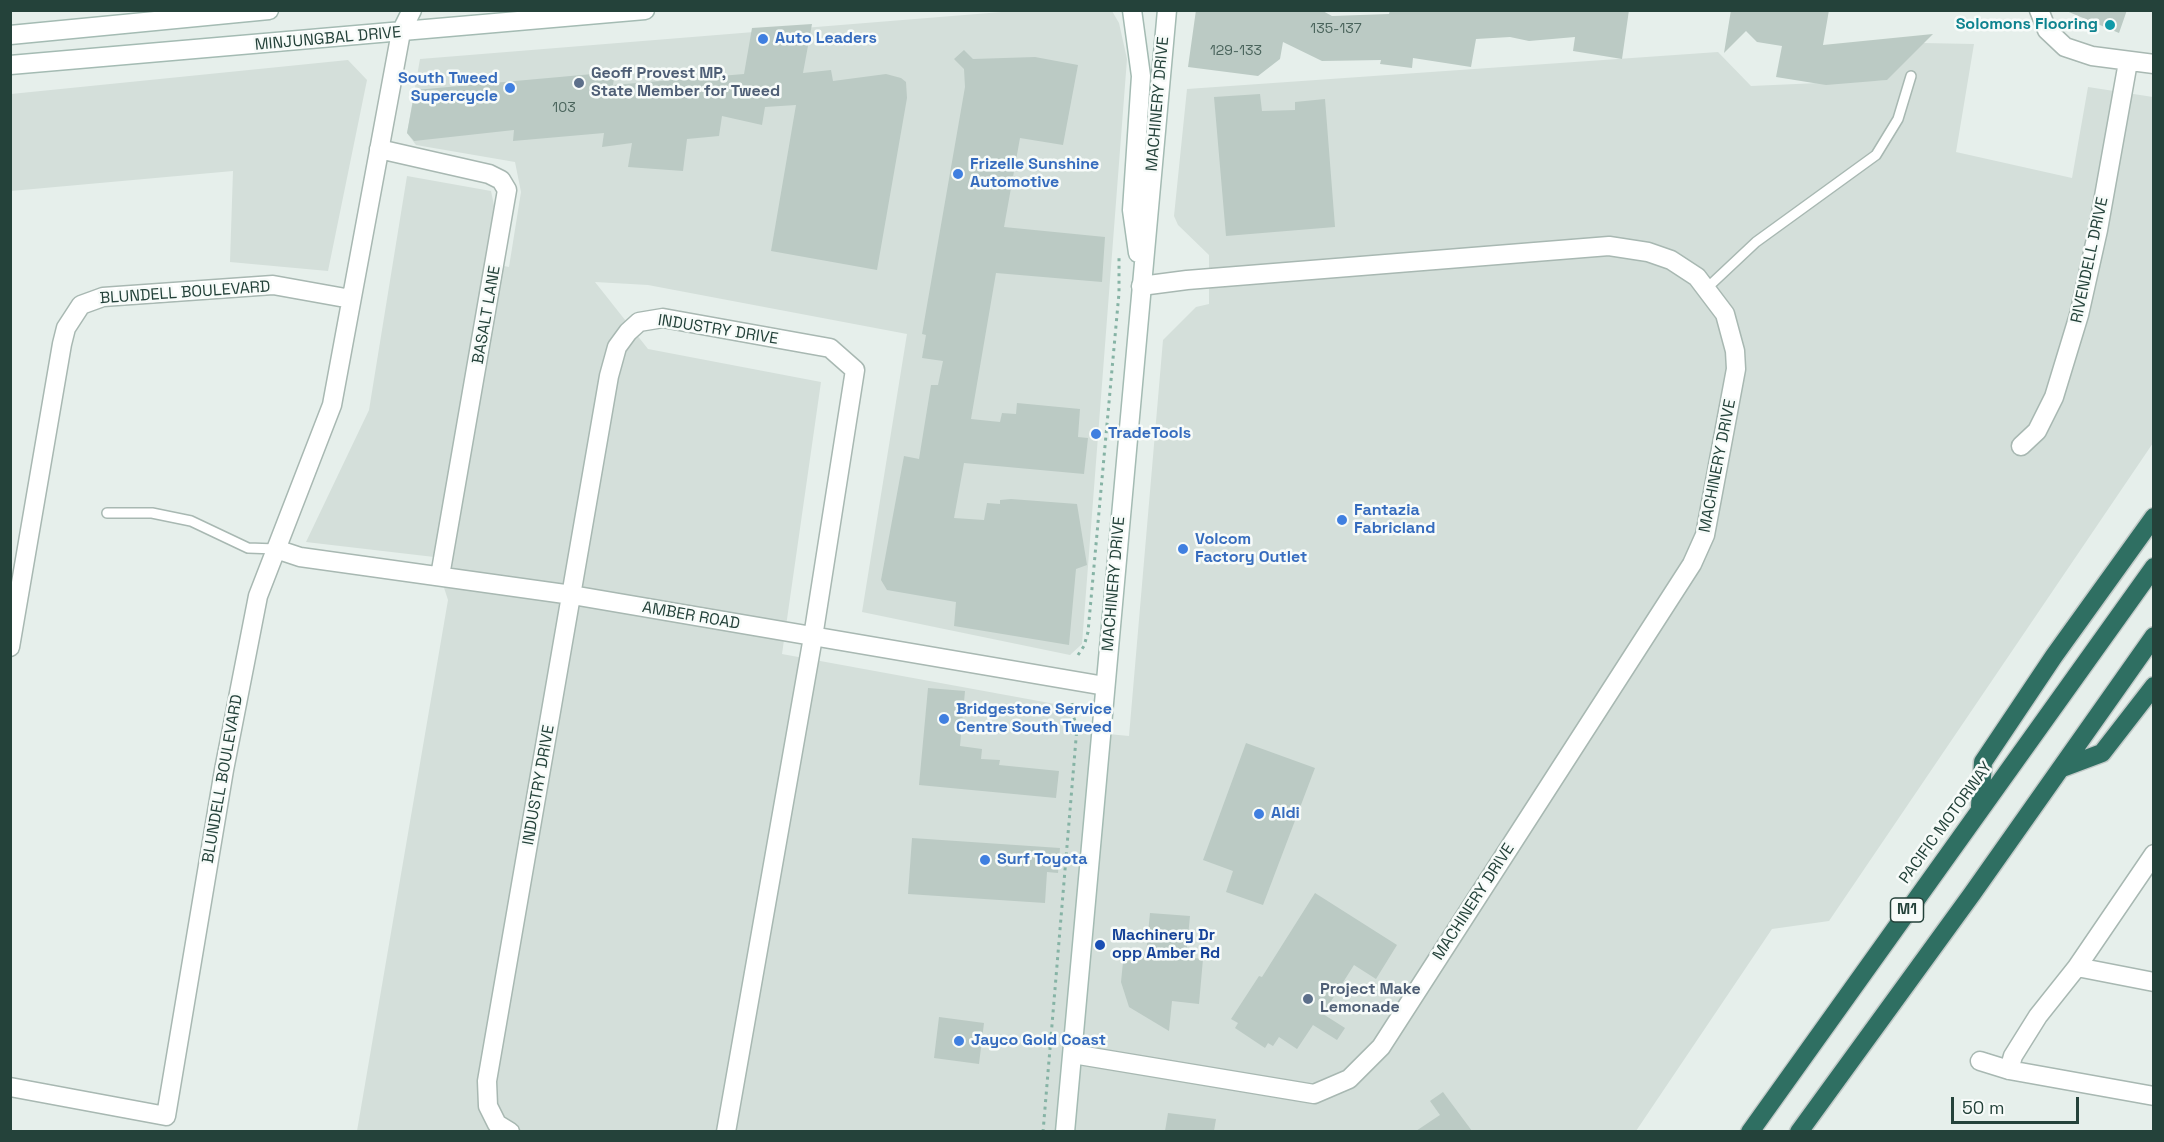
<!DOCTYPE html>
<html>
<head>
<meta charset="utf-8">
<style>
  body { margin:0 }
  #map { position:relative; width:2164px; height:1142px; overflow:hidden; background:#e6efeb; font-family:"Space Grotesk",sans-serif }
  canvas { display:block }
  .frame { position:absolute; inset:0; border:12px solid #24423a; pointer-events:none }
  .scale { position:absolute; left:1951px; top:1097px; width:128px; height:27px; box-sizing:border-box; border:3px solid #24423a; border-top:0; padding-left:8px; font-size:18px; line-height:21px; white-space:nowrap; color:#24423a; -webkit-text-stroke:4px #f7fbf9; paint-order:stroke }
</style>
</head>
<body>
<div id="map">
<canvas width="2164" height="1142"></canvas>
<div class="frame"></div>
<div class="scale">50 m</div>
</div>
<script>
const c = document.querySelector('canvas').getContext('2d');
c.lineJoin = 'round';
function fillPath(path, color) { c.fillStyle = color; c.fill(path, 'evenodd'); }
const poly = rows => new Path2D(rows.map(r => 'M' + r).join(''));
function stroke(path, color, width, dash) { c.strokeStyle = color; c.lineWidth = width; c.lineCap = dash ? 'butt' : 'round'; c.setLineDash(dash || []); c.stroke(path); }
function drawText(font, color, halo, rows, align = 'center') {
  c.font = font + ' "Space Grotesk",sans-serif'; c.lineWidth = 5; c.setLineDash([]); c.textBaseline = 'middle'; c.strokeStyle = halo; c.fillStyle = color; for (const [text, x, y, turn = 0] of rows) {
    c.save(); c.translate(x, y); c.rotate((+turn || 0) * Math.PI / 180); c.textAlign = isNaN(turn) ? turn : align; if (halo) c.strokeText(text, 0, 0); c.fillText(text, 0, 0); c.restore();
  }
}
fillPath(poly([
  [1014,11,1112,11,1119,23,1127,59,1082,644,1070,655,862,612,907,334,648,285,595,282,648,349,821,382,782,654,1066,706,1076,731,1129,736,1163,340,1196,307,1209,304,1209,255,1178,225,1174,216,1187,89,1718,52,1751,86,1886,80,1923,43,1974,44,1956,152,2072,178,2088,87,2153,97,2153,443,1829,921,1772,929,1636,1131,357,1131,448,600,434,557,306,542,369,410,407,176,491,191,495,210,489,263,509,267,521,192,515,162,416,145,407,133,420,59],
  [348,60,367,80,328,271,230,262,233,171,11,191,11,94]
]), '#d4dfda');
fillPath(poly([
  [1196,10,1321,10,1332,16,1389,14,1390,10,1629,10,1622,59,1573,51,1575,37,1529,41,1510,37,1476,39,1471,67,1413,58,1412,68,1380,64,1381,60,1322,61,1283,42,1280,59,1258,76,1188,67],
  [1731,10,1829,10,1823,45,1933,34,1887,80,1826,85,1776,77,1782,46,1757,42,1746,31,1724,53],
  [2064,10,2127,10,2119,33],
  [812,24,803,73,831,70,833,81,886,74,901,78,906,82,907,98,877,270,771,251,796,105,765,107,762,125,722,116,719,136,687,139,683,171,628,167,632,143,602,147,604,133,513,141,514,130,414,141,407,133,415,90,615,72,613,85,744,74,752,28],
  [964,50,973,59,1035,57,1078,65,1063,145,1020,138,1004,227,1105,237,1102,282,996,273,971,419,1000,422,1002,413,1016,414,1017,403,1080,409,1078,437,1088,438,1084,474,964,463,954,518,984,520,987,503,1000,504,1000,500,1011,499,1077,504,1087,565,1076,569,1069,645,954,626,956,602,887,590,881,580,904,456,919,459,931,385,938,385,943,361,922,358,926,335,922,334,965,87,964,69,954,59],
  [1260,94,1262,111,1295,110,1295,102,1325,99,1335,227,1226,236,1214,97],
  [928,688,965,691,960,746,982,749,981,759,1000,760,999,765,1059,771,1056,798,919,785],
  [1246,743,1315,768,1263,905,1226,892,1233,871,1203,860],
  [912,838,1060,848,1058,873,1047,872,1045,903,908,894],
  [1315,893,1397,945,1376,979,1354,965,1323,1014,1345,1028,1337,1040,1313,1025,1297,1049,1279,1037,1273,1046,1268,1043,1265,1048,1235,1028,1238,1023,1231,1019,1259,976,1262,977],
  [1150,913,1190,916,1186,957,1203,959,1199,1004,1172,1001,1169,1031,1129,1007,1121,982,1124,952,1146,954],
  [939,1017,984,1023,979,1064,934,1058],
  [1443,1092,1472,1131,1416,1131,1440,1115,1430,1101],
  [1168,1113,1216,1119,1214,1131,1165,1131]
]), '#bbcac4');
const lane = poly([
  [1707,288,1756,242,1876,155,1898,119,1911,76],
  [107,513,152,513,191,521,248,548,276,549]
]);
const street = poly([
  [2039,10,2047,30,2065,47,2092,56,2154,64],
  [379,149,489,174,501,180,507,190,440,576],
  [2021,446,2037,431,2054,397,2079,315,2098,230,2128,62],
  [276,549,300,557,572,595,1105,686],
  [10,647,62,344,66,328,81,305,103,297,273,285,351,299],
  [2077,967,2154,854],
  [1073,1054,1314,1094,1349,1079,1381,1047,1692,564,1705,535,1736,369,1735,351,1725,314,1697,277,1671,260,1648,252,1609,246,1187,280,1141,286],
  [1980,1061,2009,1070,2154,1096],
  [2009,1070,2013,1056,2038,1016,2077,967,2154,982],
  [10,1087,166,1116,224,770,258,596,332,405,401,32],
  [510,1132,497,1124,488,1106,487,1081,609,376,617,347,628,332,639,322,663,318,830,348,855,370,813,637,726,1132]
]);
const secondary = poly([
  [1132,10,1141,76,1132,210,1138,253],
  [401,32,412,10],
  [10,35,269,10],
  [10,65,645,10],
  [1065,1132,1167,10]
]);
const highway = poly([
  [2062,768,2102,753,2154,686],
  [1980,806,1983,762,2054,656,2154,517],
  [1750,1132,2154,567],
  [1799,1132,1972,894,2154,636]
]);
stroke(lane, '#a8b8b2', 12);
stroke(street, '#a8b8b2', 21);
stroke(secondary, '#a4bbb3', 21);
stroke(highway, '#c2cac8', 21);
stroke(poly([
  [1078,655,1084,646,1088,632,1119,293,1119,254],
  [1072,703,1072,712,1077,727,1084,723],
  [1043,1132,1077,727]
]), '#86b3a5', 3, [3, 4.5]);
stroke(lane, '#fff', 9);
stroke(street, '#fff', 18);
stroke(secondary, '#fff', 18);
stroke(highway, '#2f6f62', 18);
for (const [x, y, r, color] of [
  [2110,25,6,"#0f9aa8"],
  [763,39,6,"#3f7fe0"],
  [579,83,6,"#5c6f8a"],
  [510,88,6,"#3f7fe0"],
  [958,174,6,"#3f7fe0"],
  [1096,434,6,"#3f7fe0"],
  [1342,520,6,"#3f7fe0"],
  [1183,549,6,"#3f7fe0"],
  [944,719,6,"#3f7fe0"],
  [1259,814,6,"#3f7fe0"],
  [985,860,6,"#3f7fe0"],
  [1100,945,6,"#1a4fb4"],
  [1308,999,6,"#5c6f8a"],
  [959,1041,6,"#3f7fe0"]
]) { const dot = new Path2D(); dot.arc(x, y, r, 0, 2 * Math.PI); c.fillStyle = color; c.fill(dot); stroke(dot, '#f7fbf9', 2); }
drawText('14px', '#4a645c', null, [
  ["135-137",1336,29],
  ["129-133",1236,51],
  ["103",564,108]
]);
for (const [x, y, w] of [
  [1907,910,33]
]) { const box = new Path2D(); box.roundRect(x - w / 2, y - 12, w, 24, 4.5); c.fillStyle = '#f7fbf9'; c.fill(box); stroke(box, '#24423a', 1.5); }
drawText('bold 15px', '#24423a', null, [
  ["M1",1907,910]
]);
drawText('bold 16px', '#0d838f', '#f7fbf9', [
  ["Solomons Flooring",2098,25]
], 'right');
drawText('16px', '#24423a', '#f7fbf9', [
  ["MINJUNGBAL DRIVE",328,39,-5],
  ["MACHINERY DRIVE",1158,104,-85],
  ["RIVENDELL DRIVE",2090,260,-78],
  ["BLUNDELL BOULEVARD",185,293,-4],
  ["BASALT LANE",487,315,-80],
  ["INDUSTRY DRIVE",718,330,9],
  ["MACHINERY DRIVE",1718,466,-79],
  ["MACHINERY DRIVE",1114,584,-85],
  ["AMBER ROAD",691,616,10],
  ["BLUNDELL BOULEVARD",223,779,-80],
  ["INDUSTRY DRIVE",539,785,-80],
  ["PACIFIC MOTORWAY",1946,823,-54],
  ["MACHINERY DRIVE",1474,902,-57]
]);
drawText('bold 16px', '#366cbe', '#f7fbf9', [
  ["Auto Leaders",775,39],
  ["South Tweed",498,79,"right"],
  ["Supercycle",498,97,"right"],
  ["Frizelle Sunshine",970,165],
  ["Automotive",970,183],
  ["TradeTools",1108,434],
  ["Fantazia",1354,511],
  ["Fabricland",1354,529],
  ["Volcom",1195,540],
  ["Factory Outlet",1195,558],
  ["Bridgestone Service",956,710],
  ["Centre South Tweed",956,728],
  ["Aldi",1271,814],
  ["Surf Toyota",997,860],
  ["Jayco Gold Coast",971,1041]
], 'left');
drawText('bold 16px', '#4e5e75', '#f7fbf9', [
  ["Geoff Provest MP,",591,74],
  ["State Member for Tweed",591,92],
  ["Project Make",1320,990],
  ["Lemonade",1320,1008]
], 'left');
drawText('bold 16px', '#164399', '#f7fbf9', [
  ["Machinery Dr",1112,936],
  ["opp Amber Rd",1112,954]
], 'left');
</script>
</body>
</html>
